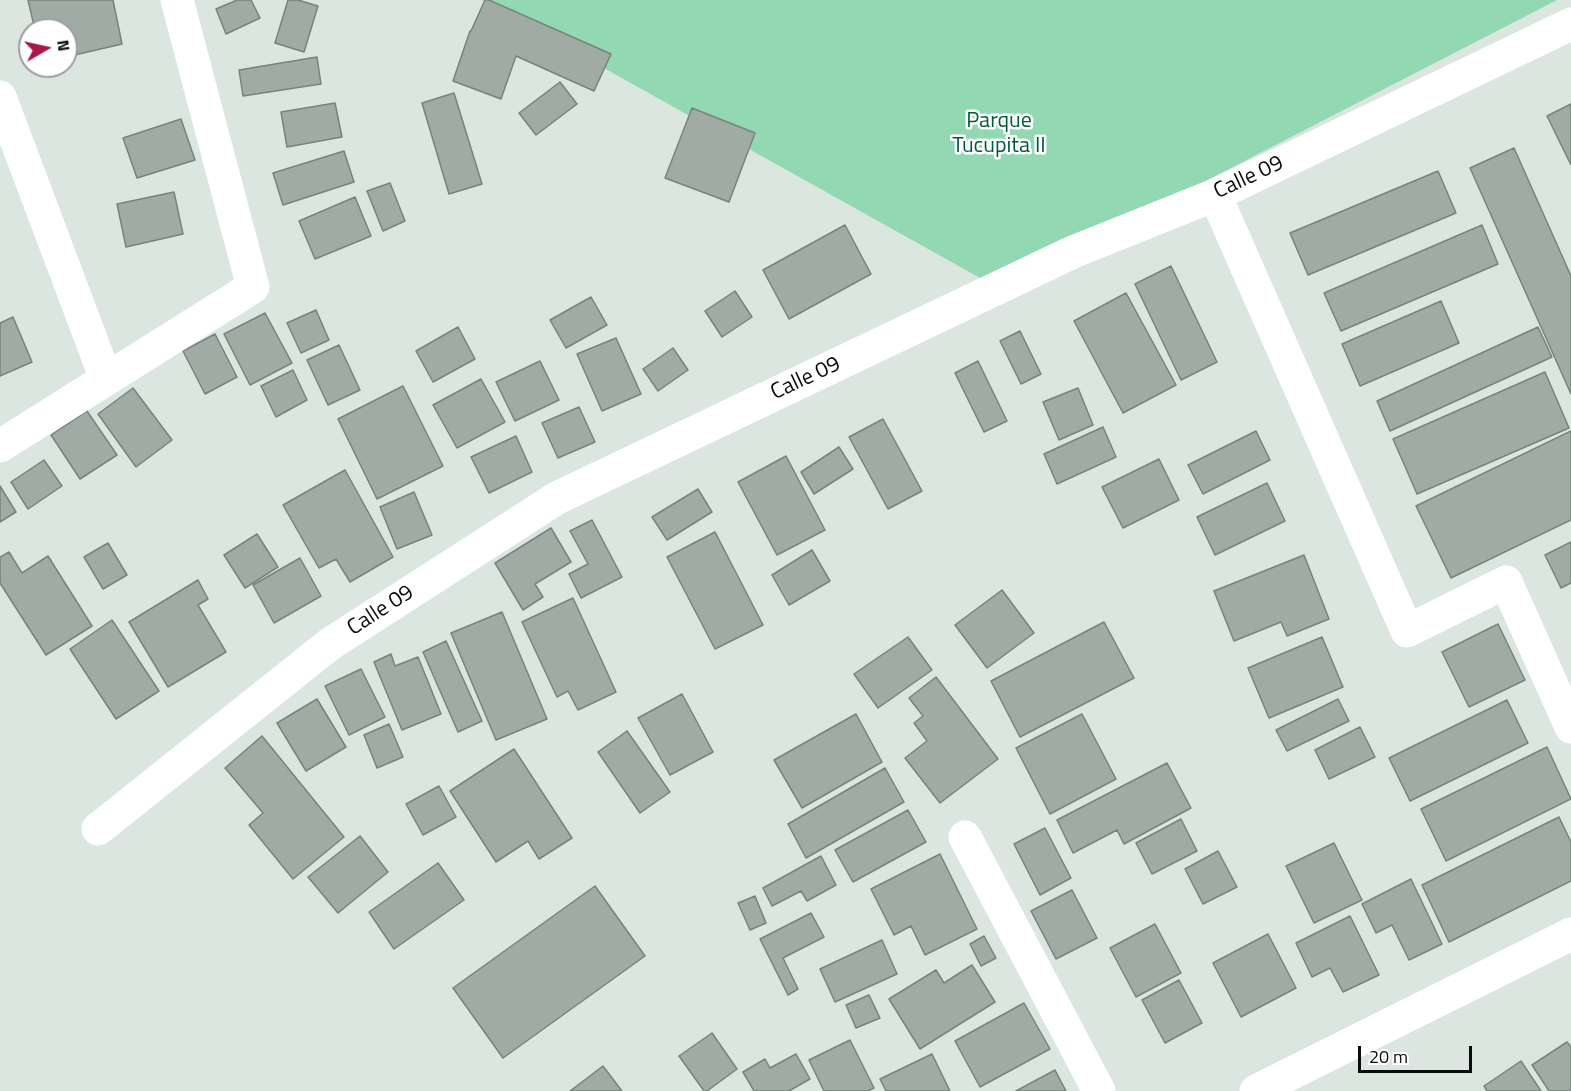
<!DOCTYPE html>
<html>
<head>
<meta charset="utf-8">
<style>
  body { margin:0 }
  #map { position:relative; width:1571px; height:1091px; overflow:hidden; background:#dae6df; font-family:"Titillium Web",sans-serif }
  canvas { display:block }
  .north { position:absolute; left:18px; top:18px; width:60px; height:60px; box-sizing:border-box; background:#fff; border:2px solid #9d9e9d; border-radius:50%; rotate:81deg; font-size:16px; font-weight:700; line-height:24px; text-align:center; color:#090c0a }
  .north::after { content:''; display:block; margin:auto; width:21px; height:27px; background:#ab1746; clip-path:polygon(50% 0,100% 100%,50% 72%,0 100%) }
  .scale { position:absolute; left:1358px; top:1046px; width:114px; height:27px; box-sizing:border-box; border:3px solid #090c0a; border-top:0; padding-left:8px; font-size:18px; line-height:21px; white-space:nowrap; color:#090c0a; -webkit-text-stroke:4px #fff; paint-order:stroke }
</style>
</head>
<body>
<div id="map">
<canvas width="1571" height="1091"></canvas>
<div class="north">N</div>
<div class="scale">20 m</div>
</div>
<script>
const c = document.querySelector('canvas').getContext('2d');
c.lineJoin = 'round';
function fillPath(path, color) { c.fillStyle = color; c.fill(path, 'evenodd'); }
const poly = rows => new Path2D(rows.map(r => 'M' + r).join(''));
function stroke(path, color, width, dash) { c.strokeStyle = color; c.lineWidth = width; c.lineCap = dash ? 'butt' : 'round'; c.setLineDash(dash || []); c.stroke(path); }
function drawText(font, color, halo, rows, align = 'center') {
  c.font = font + ' "Titillium Web",sans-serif'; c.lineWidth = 5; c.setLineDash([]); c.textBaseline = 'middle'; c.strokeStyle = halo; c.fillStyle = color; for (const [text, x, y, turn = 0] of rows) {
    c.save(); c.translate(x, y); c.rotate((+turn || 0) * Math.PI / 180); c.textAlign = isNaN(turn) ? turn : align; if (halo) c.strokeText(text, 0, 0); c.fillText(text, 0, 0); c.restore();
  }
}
fillPath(poly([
  [482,0,1557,0,998,288]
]), '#92d9b3');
const building = poly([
  [28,0,113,0,122,44,66,57,66,30,35,30,28,0],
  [237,0,251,0,260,18,226,34,216,9,237,0],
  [288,0,298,0,318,6,304,52,275,43,288,0],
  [485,0,489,0,611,54,594,91,516,56,501,99,453,81,470,31,471,31,485,0],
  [317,57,321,84,243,96,239,70,317,57],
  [560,82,577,104,536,135,519,113,560,82],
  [454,93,482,184,449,194,422,103,454,93],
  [335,103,342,137,287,147,281,112,335,103],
  [1571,104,1571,165,1547,116,1571,104],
  [692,108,755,133,729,202,665,178,692,108],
  [181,119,195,160,137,178,123,138,181,119],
  [1514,148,1571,276,1571,394,1470,168,1514,148],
  [344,151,354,182,283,205,273,173,344,151],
  [1438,171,1456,213,1308,275,1290,233,1438,171],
  [390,183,405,221,383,231,367,191,390,183],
  [174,192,183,234,126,247,117,204,174,192],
  [355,197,371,236,315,259,299,221,355,197],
  [845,225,871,274,789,319,763,270,845,225],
  [1482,225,1498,264,1341,331,1324,293,1482,225],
  [1171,266,1217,362,1181,380,1135,284,1171,266],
  [735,291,752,317,722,337,705,311,735,291],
  [1126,293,1176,385,1123,413,1074,321,1126,293],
  [591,297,607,325,566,348,550,320,591,297],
  [1441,301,1459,343,1360,386,1342,344,1441,301],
  [316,310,329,340,301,353,287,323,316,310],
  [265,313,292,363,250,385,224,334,265,313],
  [13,317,32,362,0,376,0,323,13,317],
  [458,327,475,359,433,382,416,351,458,327],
  [1538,327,1552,357,1390,431,1377,401,1538,327],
  [1020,331,1041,374,1021,384,1000,341,1020,331],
  [215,334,237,377,205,394,183,351,215,334],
  [616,338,641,394,602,411,577,354,616,338],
  [339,345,360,390,328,405,307,360,339,345],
  [673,348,688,370,658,391,643,369,673,348],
  [540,361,559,400,515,421,496,382,540,361],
  [978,361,1007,421,984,432,955,373,978,361],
  [293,370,307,400,276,417,261,386,293,370],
  [1545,372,1569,428,1417,494,1393,439,1545,372],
  [481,379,505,422,457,448,433,405,481,379],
  [403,386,443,466,377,499,338,419,403,386],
  [133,388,172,440,136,467,98,414,133,388],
  [1078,388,1093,425,1059,440,1043,402,1078,388],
  [579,407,595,442,558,458,542,423,579,407],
  [87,411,117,455,80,479,51,435,87,411],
  [883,419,922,491,888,509,849,437,883,419],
  [1103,427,1116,457,1057,484,1044,454,1103,427],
  [1256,431,1270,460,1203,494,1188,465,1256,431],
  [1571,431,1571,520,1451,578,1416,506,1571,431],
  [516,436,532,472,489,493,471,457,516,436],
  [839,447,853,469,814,494,801,472,839,447],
  [786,456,825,530,777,555,738,482,786,456],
  [1159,459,1179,500,1123,528,1102,487,1159,459],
  [44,460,62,486,28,509,11,482,44,460],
  [345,470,393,557,350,582,336,559,319,568,283,505,345,470],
  [1267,483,1285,521,1215,555,1197,517,1267,483],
  [0,486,16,512,0,522,0,486],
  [698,489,712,512,667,540,652,517,698,489],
  [414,492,432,535,397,549,380,507,414,492],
  [592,520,622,577,581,598,569,574,588,564,570,531,592,520],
  [551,528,571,562,535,584,543,597,523,610,495,563,551,528],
  [715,532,763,625,715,649,667,557,715,532],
  [257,534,278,567,245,588,224,555,257,534],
  [1571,542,1571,583,1561,588,1545,555,1571,542],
  [108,543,127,575,103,589,84,557,108,543],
  [812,550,830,581,789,605,772,575,812,550],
  [9,552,22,573,48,556,92,626,46,655,0,583,0,557,9,552],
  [1304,555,1329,619,1287,636,1281,622,1234,641,1214,591,1304,555],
  [300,558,321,596,274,623,253,585,300,558],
  [198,580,208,599,198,605,226,652,168,687,129,622,198,580],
  [1002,590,1034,633,987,668,955,625,1002,590],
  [573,598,616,692,578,710,568,691,557,697,522,622,573,598],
  [502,612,547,719,496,740,451,633,502,612],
  [112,620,159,691,116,719,70,649,112,620],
  [1104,622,1134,678,1020,737,991,681,1104,622],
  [1498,624,1525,680,1469,707,1442,652,1498,624],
  [908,637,932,670,878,708,854,674,908,637],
  [1322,637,1343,687,1269,718,1248,668,1322,637],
  [446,641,482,721,458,732,423,652,446,641],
  [391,654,395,666,418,657,441,714,402,730,374,662,391,654],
  [361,669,385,717,349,735,325,686,361,669],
  [936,677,998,759,940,803,905,758,927,741,914,723,923,716,909,698,936,677],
  [682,694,713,752,670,775,638,718,682,694],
  [317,699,346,747,306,771,277,723,317,699],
  [1338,699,1349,721,1287,751,1276,730,1338,699],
  [1507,700,1528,743,1410,801,1389,758,1507,700],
  [856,714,882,762,802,808,774,760,856,714],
  [1082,714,1116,779,1050,814,1016,748,1082,714],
  [389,724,403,757,377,768,364,735,389,724],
  [1360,727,1375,757,1329,779,1315,750,1360,727],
  [627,731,670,792,640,813,598,752,627,731],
  [262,736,344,837,293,879,249,825,263,813,225,768,262,736],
  [1547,747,1571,799,1446,861,1421,809,1547,747],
  [514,749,572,838,539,859,528,841,496,862,450,791,514,749],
  [1167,763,1191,808,1124,844,1117,830,1073,853,1057,820,1167,763],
  [885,768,904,802,806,858,788,824,885,768],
  [439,786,456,817,423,835,406,804,439,786],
  [908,810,926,842,853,882,835,850,908,810],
  [1559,817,1571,842,1571,881,1449,942,1422,885,1559,817],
  [1181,819,1197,851,1152,874,1136,843,1181,819],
  [1045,828,1071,878,1040,895,1014,844,1045,828],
  [360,836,388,872,338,913,308,877,360,836],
  [1334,843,1362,900,1314,923,1286,866,1334,843],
  [1218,851,1237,887,1203,904,1185,869,1218,851],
  [940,854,977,929,925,955,911,926,894,935,871,889,940,854],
  [821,856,836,885,807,901,801,891,772,906,763,888,821,856],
  [438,863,464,900,394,949,369,912,438,863],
  [1411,879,1442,944,1409,960,1392,925,1376,933,1362,904,1411,879],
  [595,886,645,956,503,1058,453,988,595,886],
  [1072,890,1097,938,1056,959,1031,911,1072,890],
  [755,896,766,923,750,930,738,903,755,896],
  [811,913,824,937,783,958,798,989,788,995,760,939,811,913],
  [1350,916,1379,975,1343,992,1330,968,1312,977,1296,943,1350,916],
  [1155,924,1181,973,1136,997,1110,948,1155,924],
  [1268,934,1296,988,1241,1017,1213,963,1268,934],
  [984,936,996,958,981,966,970,944,984,936],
  [882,940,897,974,835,1002,820,969,882,940],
  [972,965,995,1002,920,1049,889,999,936,970,944,983,972,965],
  [1179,980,1202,1023,1165,1043,1142,1000,1179,980],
  [869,995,880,1018,856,1028,846,1005,869,995],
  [1024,1003,1050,1049,980,1087,955,1041,1024,1003],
  [712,1033,737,1069,707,1091,704,1091,679,1056,712,1033],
  [850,1040,874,1088,868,1091,824,1091,809,1060,850,1040],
  [1567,1042,1571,1047,1571,1091,1549,1091,1532,1065,1567,1042],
  [796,1054,810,1079,789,1091,754,1091,743,1072,765,1059,770,1068,796,1054],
  [932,1054,950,1091,886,1091,880,1079,932,1054],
  [1521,1061,1541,1091,1487,1091,1484,1086,1521,1061],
  [603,1066,622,1091,570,1091,603,1066],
  [1055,1070,1066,1091,1016,1091,1055,1070]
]);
fillPath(building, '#a0aba5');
stroke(building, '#78837d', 1.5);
stroke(poly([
  [0,97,106,379],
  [1215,195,1407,631,1506,582,1571,727],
  [0,446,253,287,177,0],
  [98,829,330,644,557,498,1073,252,1215,195,1571,24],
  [965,837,1099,1091],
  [1256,1091,1571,934]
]), '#fff', 33);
drawText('22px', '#005b3a', '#fff', [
  ["Parque",999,122],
  ["Tucupita II",999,147]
]);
drawText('22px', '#090c0a', '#fff', [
  ["Calle 09",1249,178,-25],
  ["Calle 09",806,379,-25],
  ["Calle 09",381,611,-33]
]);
</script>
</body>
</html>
